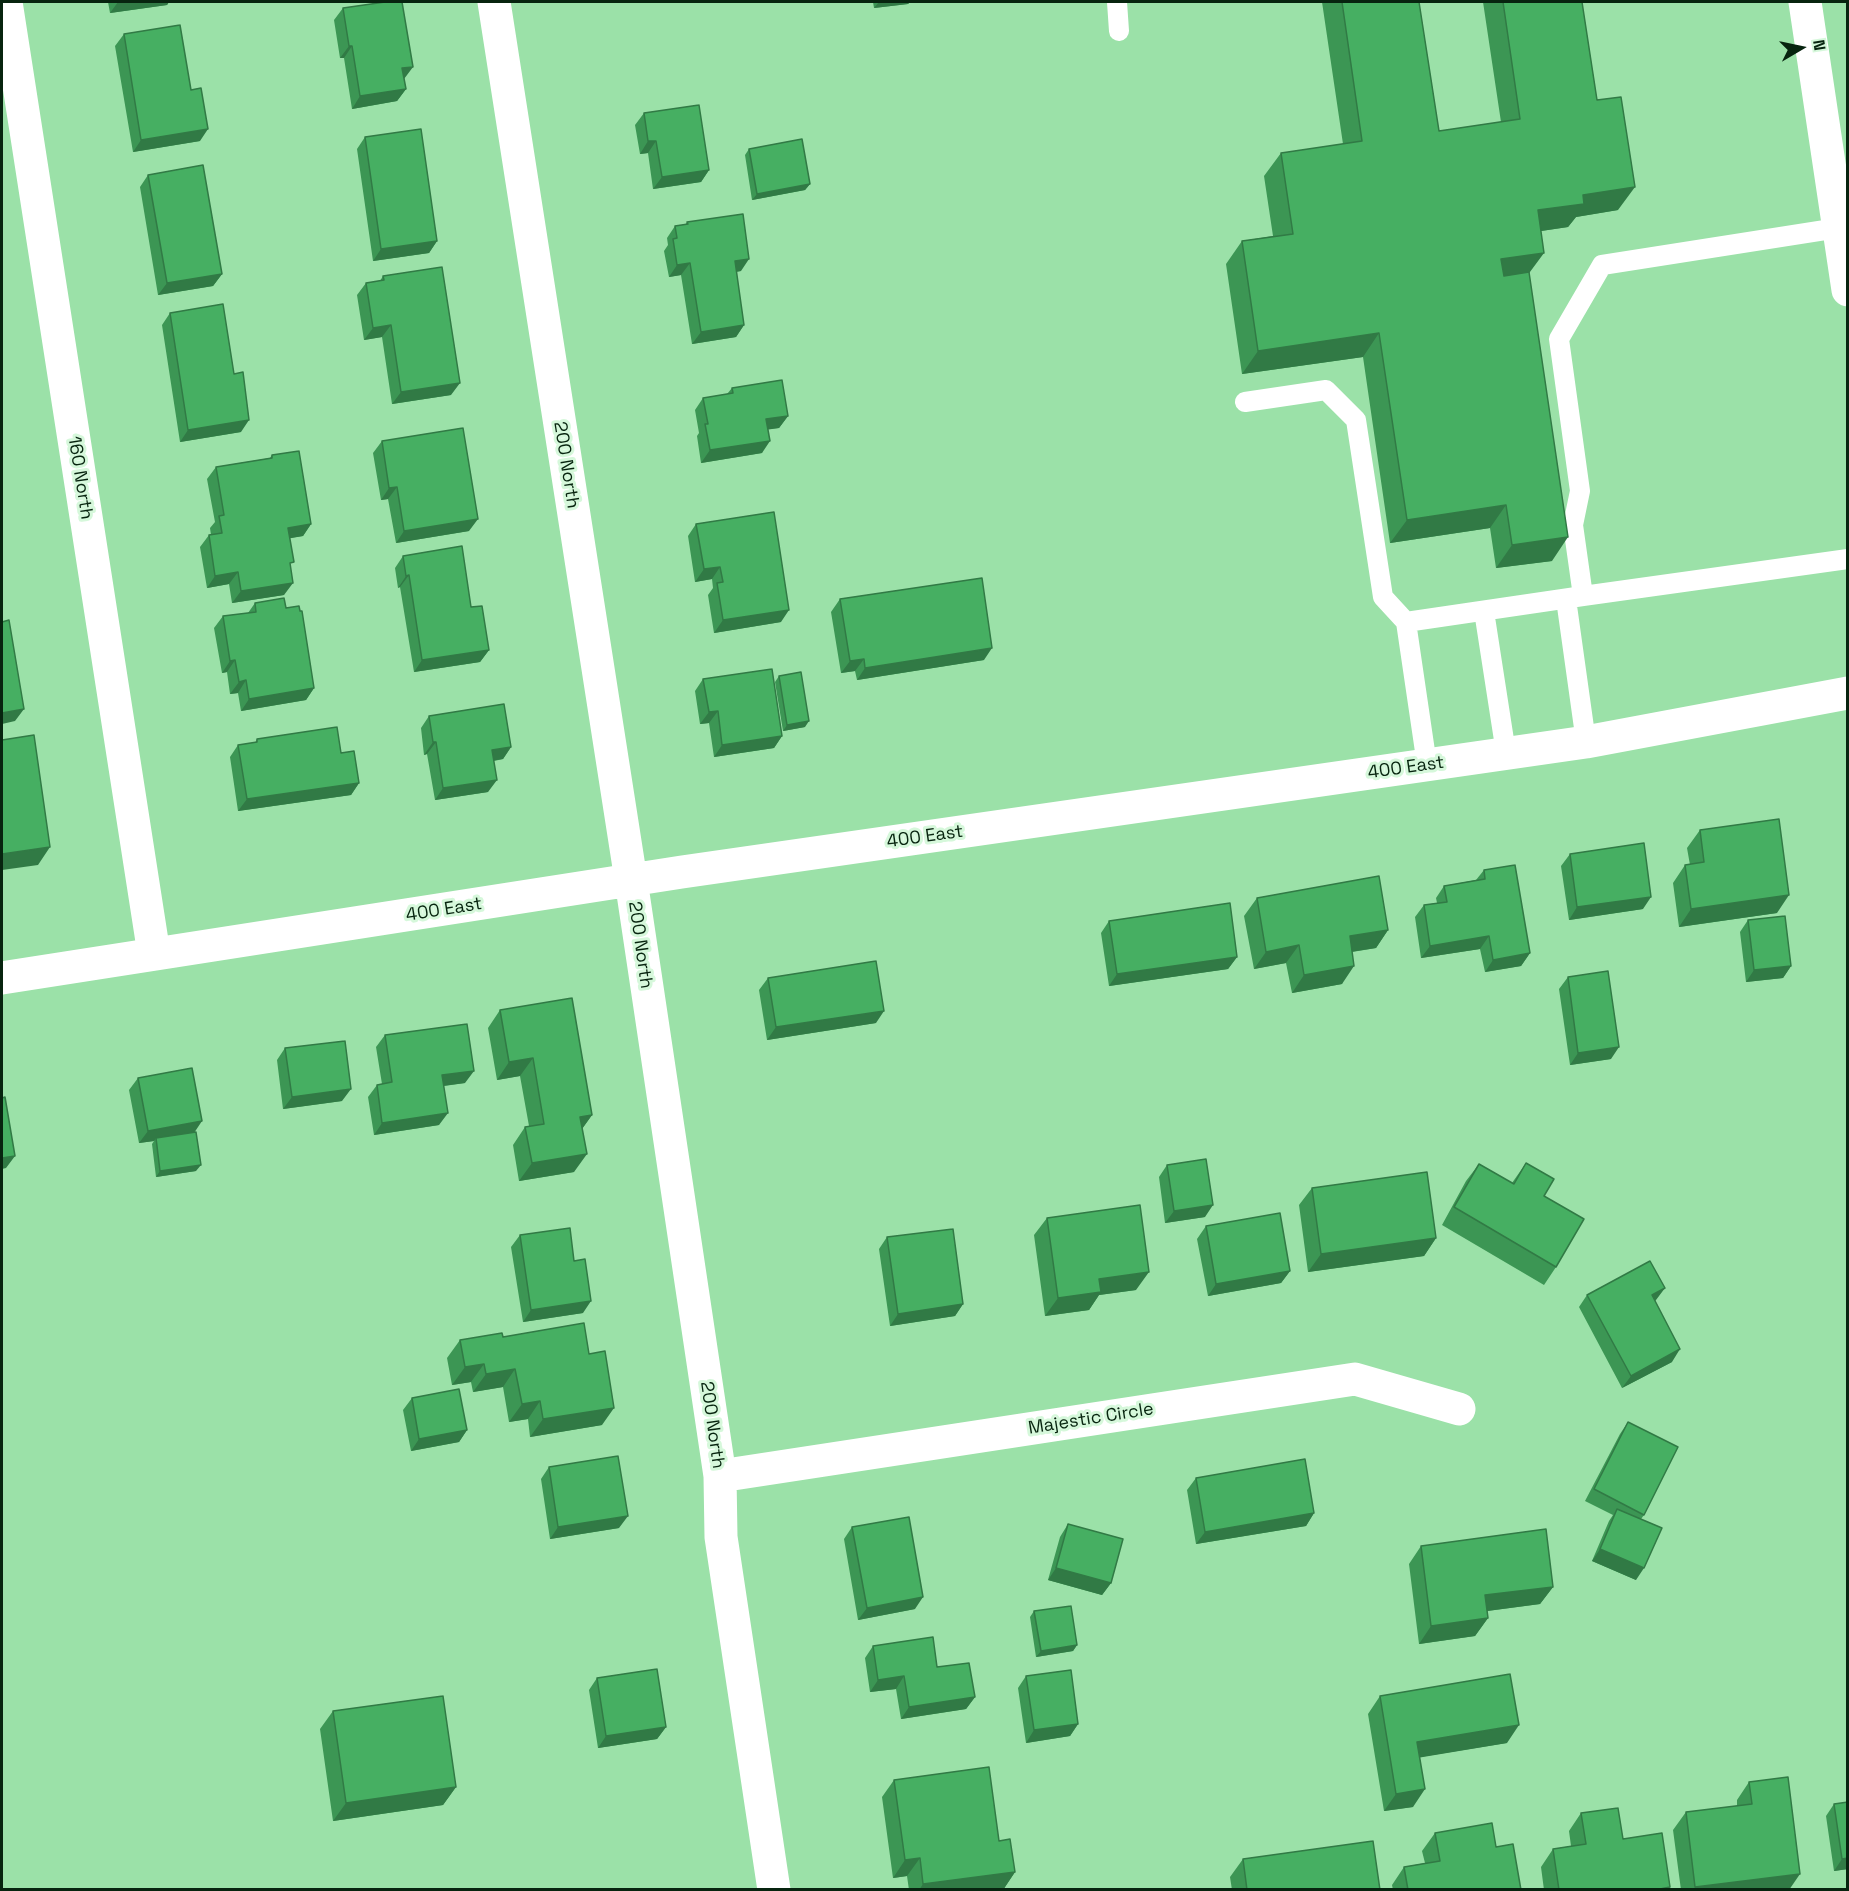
<!DOCTYPE html>
<html>
<head>
<meta charset="utf-8">
<style>
  body { margin:0 }
  #map { position:relative; width:1849px; height:1891px; overflow:hidden; background:#9be1a8; font-family:"Space Grotesk",sans-serif }
  canvas { display:block }
  .frame { position:absolute; inset:0; border:3px solid #07240f; pointer-events:none }
  .north { position:absolute; left:1771px; top:18px; width:60px; height:60px; -webkit-text-stroke:4px #d6f8db; paint-order:stroke; rotate:81deg; font-size:16px; font-weight:700; line-height:24px; text-align:center; color:#07240f }
  .north::after { content:''; display:block; margin:auto; width:21px; height:27px; background:#07240f; clip-path:polygon(50% 0,100% 100%,50% 72%,0 100%) }
</style>
</head>
<body>
<div id="map">
<canvas width="1849" height="1891"></canvas>
<div class="frame"></div>
<div class="north">N</div>
</div>
<script>
const c = document.querySelector('canvas').getContext('2d');
c.lineJoin = 'round';
const poly = rows => new Path2D(rows.map(r => 'M' + r).join(''));
function stroke(path, color, width, dash) { c.strokeStyle = color; c.lineWidth = width; c.lineCap = dash ? 'butt' : 'round'; c.setLineDash(dash || []); c.stroke(path); }
function fillPath(path, color) { c.fillStyle = color; c.fill(path, 'evenodd'); }
function drawText(font, color, halo, rows, align = 'center') {
  c.font = font + ' "Space Grotesk",sans-serif'; c.lineWidth = 6; c.setLineDash([]); c.textBaseline = 'middle'; c.strokeStyle = halo; c.fillStyle = color; for (const [text, x, y, turn = 0] of rows) {
    c.save(); c.translate(x, y); c.rotate((+turn || 0) * Math.PI / 180); c.textAlign = isNaN(turn) ? turn : align; if (halo) c.strokeText(text, 0, 0); c.fillText(text, 0, 0); c.restore();
  }
}
stroke(poly([
  [1117,2,1119,31],
  [1245,402,1326,390,1356,420,1383,597,1406,622,1583,596,1573,525,1580,491,1559,339,1602,265,1838,228],
  [1583,596,1848,559],
  [1566,599,1586,742],
  [1484,611,1506,753],
  [1406,622,1427,765]
]), '#fff', 20);
stroke(poly([
  [6,2,154,954],
  [494,2,631,880,720,1476,721,1537,774,1890],
  [2,978,682,872,1586,742,1848,693],
  [720,1476,1355,1379,1459,1409]
]), '#fff', 33);
stroke(poly([
  [1805,2,1848,290]
]), '#fff', 33);
fillPath(poly([
  [108,2,169,2,167,5,110,13],
  [873,2,910,2,908,4,874,8],
  [1322,2,1419,2,1439,131,1501,122,1483,2,1582,2,1597,100,1618,210,1576,217,1568,227,1541,231,1529,273,1552,561,1496,568,1490,528,1390,543,1363,357,1242,374,1226,264,1242,241,1273,236,1264,176,1281,153,1343,144],
  [343,8,404,79,406,89,397,101,352,109,344,58,340,58,334,20],
  [124,34,200,141,133,152,115,46],
  [644,113,709,170,701,182,653,189,648,153,640,154,635,125],
  [365,137,437,241,429,253,373,261,357,149],
  [749,149,810,184,805,190,752,200,745,155],
  [148,175,222,274,213,286,158,295,140,187],
  [687,222,741,271,736,272,744,325,736,337,692,344,681,275,669,277,664,251,668,245,667,238,675,226,685,225],
  [383,276,451,395,392,404,382,337,364,340,357,295,366,283,380,281],
  [170,313,241,432,180,442,162,325],
  [732,388,788,416,779,428,768,429,762,453,701,463,697,436,699,433,695,410,703,398,727,394],
  [382,441,469,531,396,543,388,499,381,500,373,453],
  [272,455,311,524,303,536,290,538,290,567,284,595,232,603,229,584,207,588,200,547,209,535,211,535,210,528,215,522,207,479,216,467,270,458],
  [696,524,781,622,714,633,708,595,713,588,712,579,695,582,688,536],
  [403,556,471,607,489,650,480,662,414,672,400,587,398,588,395,568],
  [840,599,984,660,857,680,855,671,841,673,831,612],
  [255,603,286,608,314,688,306,700,241,711,238,693,230,694,227,672,222,673,214,628,223,616,248,613],
  [779,676,805,727,783,731,775,682],
  [703,679,782,736,774,748,714,757,709,723,700,724,695,691],
  [429,716,511,747,503,759,494,761,488,792,435,800,427,754,424,755,421,728],
  [257,739,341,753,359,783,351,795,238,811,230,757,238,745,255,743],
  [1700,830,1777,913,1679,927,1673,883,1685,865,1690,865,1687,848],
  [1570,854,1643,909,1569,920,1561,866],
  [1484,870,1530,953,1521,966,1485,972,1480,949,1421,958,1415,917,1424,905,1437,903,1436,898,1444,886,1476,880],
  [1257,898,1388,930,1376,948,1352,952,1342,984,1292,993,1286,963,1254,969,1244,916],
  [1748,920,1791,966,1783,978,1746,982,1740,932],
  [1109,921,1237,957,1228,969,1109,986,1101,933],
  [1568,977,1611,1059,1570,1065,1559,989],
  [768,978,876,1023,767,1040,759,990],
  [500,1010,592,1115,582,1129,574,1172,519,1181,513,1145,525,1127,529,1126,520,1076,497,1080,488,1028],
  [385,1035,465,1083,444,1086,439,1125,374,1135,368,1097,377,1085,382,1084,376,1047],
  [285,1048,342,1101,283,1109,277,1060],
  [138,1078,194,1133,196,1171,156,1177,152,1144,154,1141,139,1143,129,1090],
  [1526,1163,1544,1196,1556,1267,1544,1285,1442,1225,1466,1181,1479,1164,1512,1183],
  [1167,1165,1205,1217,1165,1223,1159,1177],
  [1312,1188,1436,1238,1424,1256,1308,1272,1299,1205],
  [1047,1218,1136,1290,1099,1295,1089,1310,1045,1316,1034,1235],
  [1206,1226,1290,1271,1281,1283,1208,1296,1197,1239],
  [520,1235,574,1261,583,1313,523,1322,511,1247],
  [887,1237,963,1304,955,1316,890,1326,879,1249],
  [1587,1295,1656,1300,1655,1301,1672,1362,1622,1388,1579,1307],
  [503,1337,602,1425,530,1437,528,1419,509,1422,503,1387,473,1392,471,1382,452,1385,447,1358,460,1340],
  [412,1398,467,1430,459,1442,411,1451,403,1410],
  [1628,1422,1644,1515,1641,1519,1636,1580,1592,1561,1609,1521,1613,1515,1585,1501,1620,1434],
  [549,1467,619,1528,550,1539,541,1479],
  [1196,1478,1314,1513,1306,1526,1196,1544,1187,1490],
  [1068,1524,1111,1583,1102,1595,1048,1580,1060,1537],
  [852,1527,915,1609,858,1620,844,1539],
  [1421,1546,1553,1587,1540,1604,1487,1611,1488,1618,1475,1636,1419,1644,1409,1564],
  [1034,1611,1077,1645,1073,1651,1036,1657,1030,1617],
  [873,1646,937,1667,975,1697,966,1709,901,1719,896,1689,870,1692,865,1658],
  [1026,1676,1078,1724,1070,1736,1026,1743,1018,1688],
  [597,1678,666,1727,657,1739,598,1748,589,1690],
  [1380,1696,1507,1743,1420,1757,1413,1807,1384,1811,1368,1714],
  [333,1711,456,1787,443,1805,333,1821,320,1729],
  [894,1780,999,1841,1015,1872,1003,1890,909,1890,907,1876,893,1878,882,1797],
  [1749,1782,1789,1890,1681,1890,1673,1830,1686,1812,1737,1806,1737,1800],
  [1834,1804,1848,1869,1834,1871,1826,1816],
  [1581,1813,1623,1839,1670,1887,1669,1890,1544,1890,1541,1867,1553,1849,1571,1846,1569,1831],
  [1435,1833,1496,1847,1521,1890,1393,1890,1392,1885,1404,1867,1425,1863,1422,1851],
  [1243,1859,1380,1890,1232,1890,1230,1877]
]), '#3c9654');
fillPath(poly([
  [118,2,169,2,167,5,110,13],
  [879,2,910,2,908,4,874,8],
  [349,46,352,46,344,58,340,58],
  [413,67,404,79,402,68],
  [406,89,397,101,352,109,360,96],
  [208,129,200,141,133,152,141,140],
  [648,141,656,141,648,153,640,154],
  [709,170,701,182,653,189,662,177],
  [810,184,805,190,752,200,757,194],
  [1635,187,1618,210,1576,217,1568,227,1521,234,1538,210,1583,195],
  [437,241,429,253,373,261,381,249],
  [1544,253,1527,276,1485,282,1501,259],
  [749,259,741,271,726,273,735,261],
  [690,263,681,275,669,277,677,265],
  [222,274,213,286,158,295,167,283],
  [391,325,382,337,364,340,373,328],
  [744,325,736,337,692,344,701,332],
  [1379,333,1363,357,1242,374,1258,351],
  [460,383,451,395,392,404,401,392],
  [788,416,779,428,758,431,766,419],
  [249,420,241,432,180,442,188,430],
  [770,441,762,453,701,463,710,450],
  [397,487,388,499,381,500,389,488],
  [1506,505,1490,528,1390,543,1407,520],
  [478,519,469,531,396,543,404,531],
  [311,524,303,536,280,540,288,528],
  [1568,537,1552,561,1496,568,1512,545],
  [720,567,712,579,695,582,704,569],
  [238,572,229,584,207,588,215,576],
  [409,575,400,587,398,588,406,576],
  [293,583,284,595,232,603,241,591],
  [789,610,781,622,714,633,723,620],
  [992,648,984,660,857,680,865,668],
  [489,650,480,662,414,672,422,660],
  [864,659,855,671,841,673,850,661],
  [235,660,227,672,222,673,230,661],
  [246,680,238,693,230,694,239,682],
  [314,688,306,700,241,711,249,699],
  [24,709,15,721,2,724,2,713],
  [718,711,709,723,700,724,709,712],
  [809,721,805,727,783,731,787,725],
  [782,736,774,748,714,757,722,745],
  [433,742,436,742,427,754,424,755],
  [511,747,503,759,484,762,492,750],
  [497,780,488,792,435,800,443,788],
  [359,783,351,795,238,811,247,799],
  [50,847,38,865,2,870,2,854],
  [1789,895,1777,913,1679,927,1691,909],
  [1651,897,1643,909,1569,920,1577,907],
  [1388,930,1376,948,1337,954,1350,936],
  [1489,936,1480,949,1421,958,1430,946],
  [1299,945,1286,963,1254,969,1266,952],
  [1530,953,1521,966,1485,972,1493,960],
  [1237,957,1228,969,1109,986,1117,974],
  [1354,966,1342,984,1292,993,1304,975],
  [1791,966,1783,978,1746,982,1754,970],
  [884,1011,876,1023,767,1040,776,1027],
  [1619,1047,1611,1059,1570,1065,1578,1053],
  [533,1058,520,1076,497,1080,509,1062],
  [474,1071,465,1083,434,1087,442,1075],
  [351,1089,342,1101,283,1109,292,1097],
  [448,1113,439,1125,374,1135,382,1123],
  [592,1115,579,1133,580,1117],
  [202,1121,194,1133,156,1138,154,1141,139,1143,148,1131],
  [587,1154,574,1172,519,1181,532,1163],
  [15,1156,6,1168,2,1169,2,1158],
  [201,1165,196,1171,156,1177,160,1171],
  [1213,1205,1205,1217,1165,1223,1174,1211],
  [1436,1238,1424,1256,1308,1272,1321,1254],
  [1290,1271,1281,1283,1208,1296,1216,1284],
  [1149,1272,1136,1290,1099,1295,1089,1310,1045,1316,1058,1298,1099,1279],
  [1665,1288,1656,1300,1643,1308,1652,1295],
  [591,1301,583,1313,523,1322,531,1310],
  [963,1304,955,1316,890,1326,898,1314],
  [1680,1349,1672,1362,1622,1388,1631,1376],
  [484,1364,471,1382,452,1385,465,1367],
  [515,1369,503,1387,473,1392,486,1374],
  [540,1401,528,1419,509,1422,522,1404],
  [614,1408,602,1425,530,1437,543,1419],
  [467,1430,459,1442,411,1451,419,1439],
  [1314,1513,1306,1526,1196,1544,1205,1532],
  [628,1516,619,1528,550,1539,558,1527],
  [1600,1549,1644,1568,1636,1580,1592,1561],
  [1056,1568,1111,1583,1102,1595,1048,1580],
  [1553,1587,1540,1604,1472,1613,1485,1595],
  [923,1597,915,1609,858,1620,867,1608],
  [1488,1618,1475,1636,1419,1644,1431,1626],
  [1077,1645,1073,1651,1036,1657,1041,1651],
  [904,1676,896,1689,870,1692,878,1680],
  [975,1697,966,1709,901,1719,909,1707],
  [1078,1724,1070,1736,1026,1743,1034,1730],
  [1519,1725,1507,1743,1405,1760,1417,1742],
  [666,1727,657,1739,598,1748,606,1736],
  [456,1787,443,1805,333,1821,346,1803],
  [1425,1789,1413,1807,1384,1811,1396,1794],
  [920,1858,907,1876,893,1878,905,1860],
  [1848,1858,1848,1869,1834,1871,1842,1859],
  [1015,1872,1003,1890,919,1890,923,1884],
  [1800,1874,1789,1890,1694,1890,1695,1887]
]), '#317a45');
const building = poly([
  [385,2,402,2,413,67,402,68,406,89,360,96,352,46,349,46,343,8,385,2],
  [1342,2,1419,2,1439,131,1520,119,1503,2,1582,2,1597,100,1621,97,1635,187,1583,195,1584,204,1538,210,1544,253,1501,259,1504,276,1529,272,1568,537,1512,545,1506,505,1407,520,1379,333,1258,351,1242,241,1293,234,1281,153,1362,141,1342,2],
  [180,25,191,90,201,88,208,129,141,140,124,34,180,25],
  [699,105,709,170,662,177,656,141,648,141,644,113,699,105],
  [421,129,437,241,381,249,365,137,421,129],
  [802,139,810,184,757,194,749,149,802,139],
  [203,165,222,274,167,283,148,175,203,165],
  [743,214,749,259,735,261,744,325,701,332,690,263,677,265,673,239,677,238,675,226,688,224,687,222,743,214],
  [442,267,460,383,401,392,391,325,373,328,366,283,384,280,383,276,442,267],
  [223,304,234,374,243,372,249,420,188,430,170,313,223,304],
  [782,380,788,416,766,419,770,441,710,450,705,424,708,424,703,398,733,393,732,388,782,380],
  [463,428,478,519,404,531,397,487,389,488,382,441,463,428],
  [299,451,311,524,288,528,294,562,290,563,293,583,241,591,238,572,215,576,209,535,222,533,219,516,224,515,216,467,272,458,272,455,299,451],
  [774,512,789,610,723,620,717,583,723,582,720,567,704,569,696,524,774,512],
  [462,546,471,607,482,606,489,650,422,660,409,575,406,576,403,556,462,546],
  [982,578,992,648,865,668,864,659,850,661,840,599,982,578],
  [284,598,286,608,299,606,300,611,302,611,314,688,249,699,246,680,239,682,235,660,230,661,223,616,256,612,255,603,284,598],
  [9,620,24,709,2,713,2,622,9,620],
  [772,669,782,736,722,745,718,711,709,712,703,679,772,669],
  [801,672,809,721,787,725,779,676,801,672],
  [504,704,511,747,492,750,497,780,443,788,436,742,433,742,429,716,504,704],
  [337,727,341,753,354,751,359,783,247,799,238,745,257,742,257,739,337,727],
  [34,735,50,847,2,854,2,740,34,735],
  [1779,819,1789,895,1691,909,1685,865,1704,862,1700,830,1779,819],
  [1644,843,1651,897,1577,907,1570,854,1644,843],
  [1515,865,1530,953,1493,960,1489,936,1430,946,1424,905,1447,902,1444,886,1485,879,1484,870,1515,865],
  [1379,876,1388,930,1350,936,1354,966,1304,975,1299,945,1266,952,1257,898,1379,876],
  [1230,903,1237,957,1117,974,1109,921,1230,903],
  [1785,916,1791,966,1754,970,1748,920,1785,916],
  [876,961,884,1011,776,1027,768,978,876,961],
  [1608,971,1619,1047,1578,1053,1568,977,1608,971],
  [572,998,592,1115,580,1117,587,1154,532,1163,525,1127,544,1124,533,1058,509,1062,500,1010,572,998],
  [467,1024,474,1071,442,1075,448,1113,382,1123,377,1085,392,1082,385,1035,467,1024],
  [345,1041,351,1089,292,1097,285,1048,345,1041],
  [192,1068,202,1121,148,1131,138,1078,192,1068],
  [5,1097,15,1156,2,1158,2,1098,5,1097],
  [196,1132,201,1165,160,1171,156,1138,196,1132],
  [1206,1159,1213,1205,1174,1211,1167,1165,1206,1159],
  [1526,1163,1554,1179,1544,1196,1584,1219,1556,1267,1454,1207,1479,1164,1514,1184,1526,1163],
  [1427,1172,1436,1238,1321,1254,1312,1188,1427,1172],
  [1140,1205,1149,1272,1099,1279,1101,1292,1058,1298,1047,1218,1140,1205],
  [1280,1213,1290,1271,1216,1284,1206,1226,1280,1213],
  [570,1228,574,1261,585,1259,591,1301,531,1310,520,1235,570,1228],
  [953,1229,963,1304,898,1314,887,1237,953,1229],
  [1650,1261,1665,1288,1652,1295,1680,1349,1631,1376,1587,1295,1650,1261],
  [584,1323,589,1354,605,1351,614,1408,543,1419,540,1401,522,1404,515,1369,486,1374,484,1364,465,1367,460,1340,502,1333,503,1337,584,1323],
  [459,1389,467,1430,419,1439,412,1398,459,1389],
  [1628,1422,1678,1447,1644,1515,1594,1489,1628,1422],
  [618,1456,628,1516,558,1527,549,1467,618,1456],
  [1305,1459,1314,1513,1205,1532,1196,1478,1305,1459],
  [1617,1509,1662,1528,1644,1568,1600,1549,1617,1509],
  [909,1517,923,1597,867,1608,852,1527,909,1517],
  [1068,1524,1123,1539,1111,1583,1056,1568,1068,1524],
  [1546,1529,1553,1587,1485,1595,1488,1618,1431,1626,1421,1546,1546,1529],
  [1071,1606,1077,1645,1041,1651,1034,1611,1071,1606],
  [933,1637,937,1667,969,1663,975,1697,909,1707,904,1676,878,1680,873,1646,933,1637],
  [657,1669,666,1727,606,1736,597,1678,657,1669],
  [1071,1670,1078,1724,1034,1730,1026,1676,1071,1670],
  [1510,1674,1519,1725,1417,1742,1425,1789,1396,1794,1380,1696,1510,1674],
  [443,1696,456,1787,346,1803,333,1711,443,1696],
  [989,1767,999,1841,1010,1839,1015,1872,923,1884,920,1858,905,1860,894,1780,989,1767],
  [1788,1777,1800,1874,1695,1887,1686,1812,1752,1804,1749,1782,1788,1777],
  [1848,1802,1848,1858,1842,1859,1834,1804,1848,1802],
  [1618,1808,1623,1839,1662,1833,1670,1887,1655,1890,1559,1890,1553,1849,1586,1844,1581,1813,1618,1808],
  [1492,1823,1496,1847,1513,1844,1521,1890,1408,1890,1404,1867,1440,1861,1435,1833,1492,1823],
  [1373,1841,1380,1890,1247,1890,1243,1859,1373,1841]
]);
fillPath(building, '#46af62');
stroke(building, '#317a45', 1.5);
drawText('18px', '#07240f', '#d6f8db', [
  ["200 North",566,465,81],
  ["160 North",80,478,81],
  ["400 East",1406,768,-8],
  ["400 East",925,837,-8],
  ["400 East",444,910,-9],
  ["200 North",640,945,82],
  ["Majestic Circle",1091,1419,-9],
  ["200 North",712,1425,82]
]);
</script>
</body>
</html>
